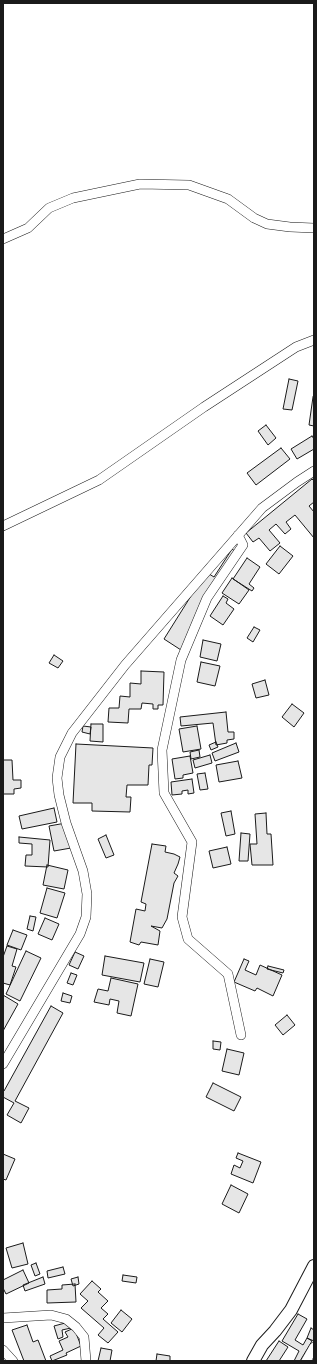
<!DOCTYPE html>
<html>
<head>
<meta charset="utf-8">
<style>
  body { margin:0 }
  #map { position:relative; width:317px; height:1364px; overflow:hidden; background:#fff; font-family:"Asap Condensed",sans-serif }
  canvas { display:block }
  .frame { position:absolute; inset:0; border:4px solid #1a1a1a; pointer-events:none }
</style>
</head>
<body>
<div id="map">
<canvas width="317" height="1364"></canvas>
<div class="frame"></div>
</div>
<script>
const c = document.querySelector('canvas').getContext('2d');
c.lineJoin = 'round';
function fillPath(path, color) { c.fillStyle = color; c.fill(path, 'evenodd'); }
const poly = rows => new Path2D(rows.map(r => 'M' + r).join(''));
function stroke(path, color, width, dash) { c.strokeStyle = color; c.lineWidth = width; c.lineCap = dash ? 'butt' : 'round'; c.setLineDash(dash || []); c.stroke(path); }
const building = poly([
  [289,379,298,381,292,410,283,409,289,379],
  [313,397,314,398,314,426,309,425,313,397],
  [266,425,276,438,268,445,258,431,266,425],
  [312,436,314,439,314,449,297,459,291,449,312,436],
  [281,448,290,459,256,485,247,473,281,448],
  [312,479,314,481,314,502,309,506,314,512,314,538,295,515,286,522,291,529,285,534,276,524,269,530,280,543,270,551,259,538,253,542,246,533,312,479],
  [280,546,293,556,279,574,266,564,280,546],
  [232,549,239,554,192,624,181,650,164,639,206,572,214,577,232,549],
  [247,558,260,567,249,584,254,588,252,591,233,579,247,558],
  [232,578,249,590,239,604,222,593,232,578],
  [223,596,228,599,226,603,234,609,223,625,210,616,223,596],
  [254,627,260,630,253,642,247,638,254,627],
  [203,640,221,644,217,661,200,657,203,640],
  [54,655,63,661,58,668,49,663,54,655],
  [201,662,220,666,215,686,197,682,201,662],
  [141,671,164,672,163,705,158,705,158,709,153,709,153,704,142,703,141,709,129,709,128,723,108,722,109,708,119,708,120,696,130,697,130,683,141,684,141,671],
  [265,680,269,695,256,698,252,684,265,680],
  [292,704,304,713,294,727,282,717,292,704],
  [226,712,228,732,234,732,234,739,227,740,227,743,216,745,213,723,181,726,180,717,226,712],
  [91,724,103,724,103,742,90,741,91,724],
  [83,726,91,727,90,734,82,732,83,726],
  [197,726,201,749,183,752,179,729,197,726],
  [216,742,218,747,211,750,209,745,216,742],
  [236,743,239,752,215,761,212,753,236,743],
  [76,744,153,748,152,765,149,765,148,785,127,785,126,797,131,797,130,812,92,811,92,803,73,803,76,744],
  [199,750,200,757,191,759,190,752,199,750],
  [210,755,212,763,195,768,193,760,210,755],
  [190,756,193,773,183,775,183,778,175,779,172,759,190,756],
  [3,760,12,760,13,780,21,780,21,788,14,789,14,794,3,794,3,760],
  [238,761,242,778,219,782,216,765,238,761],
  [205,773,208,789,200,790,197,774,205,773],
  [192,779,194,793,188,794,188,790,182,791,182,794,172,795,171,782,192,779],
  [54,808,57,822,22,829,19,816,54,808],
  [231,811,235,834,226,836,221,813,231,811],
  [266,813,267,834,271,834,273,865,252,865,250,844,257,844,255,814,266,813],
  [66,823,71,848,54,851,49,826,66,823],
  [241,833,250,834,248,861,239,861,241,833],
  [106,835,114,855,106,858,98,839,106,835],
  [19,837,50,840,48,867,25,866,26,855,32,855,32,844,19,843,19,837],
  [152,844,166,846,165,852,174,854,180,857,178,864,174,873,178,876,174,883,167,919,162,928,151,926,160,931,158,945,141,942,139,945,130,942,136,909,145,911,146,904,141,902,152,844],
  [227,847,231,864,213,868,209,851,227,847],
  [47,865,68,870,64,889,43,885,47,865],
  [47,888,65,893,57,918,40,913,47,888],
  [30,916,36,917,33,931,27,929,30,916],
  [45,918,59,924,52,940,38,934,45,918],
  [13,930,27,935,21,950,7,945,13,930],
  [7,946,17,949,12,966,16,967,10,985,3,983,3,957,7,946],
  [26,951,41,958,20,1001,6,994,26,951],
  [75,952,84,956,78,969,69,965,75,952],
  [105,956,144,963,140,982,102,975,105,956],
  [150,959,164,962,158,987,144,984,150,959],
  [244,959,249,961,245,970,256,975,260,965,282,975,273,996,257,988,255,991,234,982,244,959],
  [268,966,284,970,283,973,267,969,268,966],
  [71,973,77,975,73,985,67,983,71,973],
  [111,978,138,984,131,1016,117,1013,119,1001,110,999,109,1005,94,1002,98,989,108,991,111,978],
  [63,993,72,996,70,1003,61,1001,63,993],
  [3,995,18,1004,3,1031,3,995],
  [51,1006,63,1013,15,1101,29,1108,21,1123,7,1115,14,1103,3,1097,3,1090,4,1091,51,1006],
  [287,1015,295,1025,283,1035,275,1025,287,1015],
  [213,1041,221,1042,220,1050,213,1049,213,1041],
  [227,1049,244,1053,239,1075,222,1071,227,1049],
  [213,1083,241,1097,234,1111,206,1097,213,1083],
  [238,1153,261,1162,253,1183,231,1174,234,1165,240,1168,243,1161,236,1158,238,1153],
  [3,1154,15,1159,6,1180,3,1179,3,1154],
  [231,1185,248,1194,239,1213,222,1204,231,1185],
  [23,1243,28,1264,12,1268,6,1248,23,1243],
  [36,1263,40,1274,35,1276,31,1265,36,1263],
  [63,1267,65,1274,48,1278,47,1271,63,1267],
  [23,1270,29,1283,6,1294,3,1288,3,1280,23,1270],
  [123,1275,137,1277,136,1283,122,1281,123,1275],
  [43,1277,45,1284,25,1291,23,1285,43,1277],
  [78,1277,79,1284,73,1286,71,1279,78,1277],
  [92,1281,101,1289,98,1292,108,1301,101,1308,108,1314,103,1319,118,1332,108,1343,98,1335,104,1328,81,1308,88,1301,80,1294,92,1281],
  [75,1284,76,1302,47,1303,47,1290,62,1289,62,1285,75,1284],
  [121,1310,132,1319,122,1332,111,1323,121,1310],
  [298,1314,307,1319,295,1340,303,1345,307,1338,312,1341,300,1361,294,1361,299,1351,282,1341,298,1314],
  [69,1322,71,1328,62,1330,63,1337,58,1339,54,1326,69,1322],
  [27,1325,33,1342,38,1340,46,1361,24,1361,12,1330,27,1325],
  [74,1328,81,1346,66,1353,67,1355,52,1361,50,1356,63,1350,59,1341,68,1337,65,1332,74,1328],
  [311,1328,314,1330,314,1341,307,1338,311,1328],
  [279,1341,288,1347,279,1361,266,1361,279,1341],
  [101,1348,112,1350,110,1361,98,1361,101,1348],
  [157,1354,170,1356,170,1361,156,1361,157,1354]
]);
fillPath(building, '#e6e6e6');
stroke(building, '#1a1a1a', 1);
const minor = poly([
  [3,239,28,228,49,208,73,198,140,184,189,185,228,199,254,218,267,224,290,227,314,228],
  [3,526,99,480,204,407,296,347,314,340],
  [238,535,243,545,207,598,181,660,162,750,164,793,192,842,182,917,188,939,228,974,241,1035],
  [3,1064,80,934,86,917,87,894,83,871,66,823,59,795,57,778,60,757,72,733,125,665,262,508,297,482,314,471],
  [3,1318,51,1315,66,1319,76,1327,84,1337,86,1361],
  [3,1350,13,1361],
  [306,1361,314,1347]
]);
const secondary = poly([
  [253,1361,262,1345,275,1331,291,1310,314,1266]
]);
stroke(minor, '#1a1a1a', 10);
stroke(secondary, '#1a1a1a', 14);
stroke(minor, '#fff', 9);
stroke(secondary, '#fff', 12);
</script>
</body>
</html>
